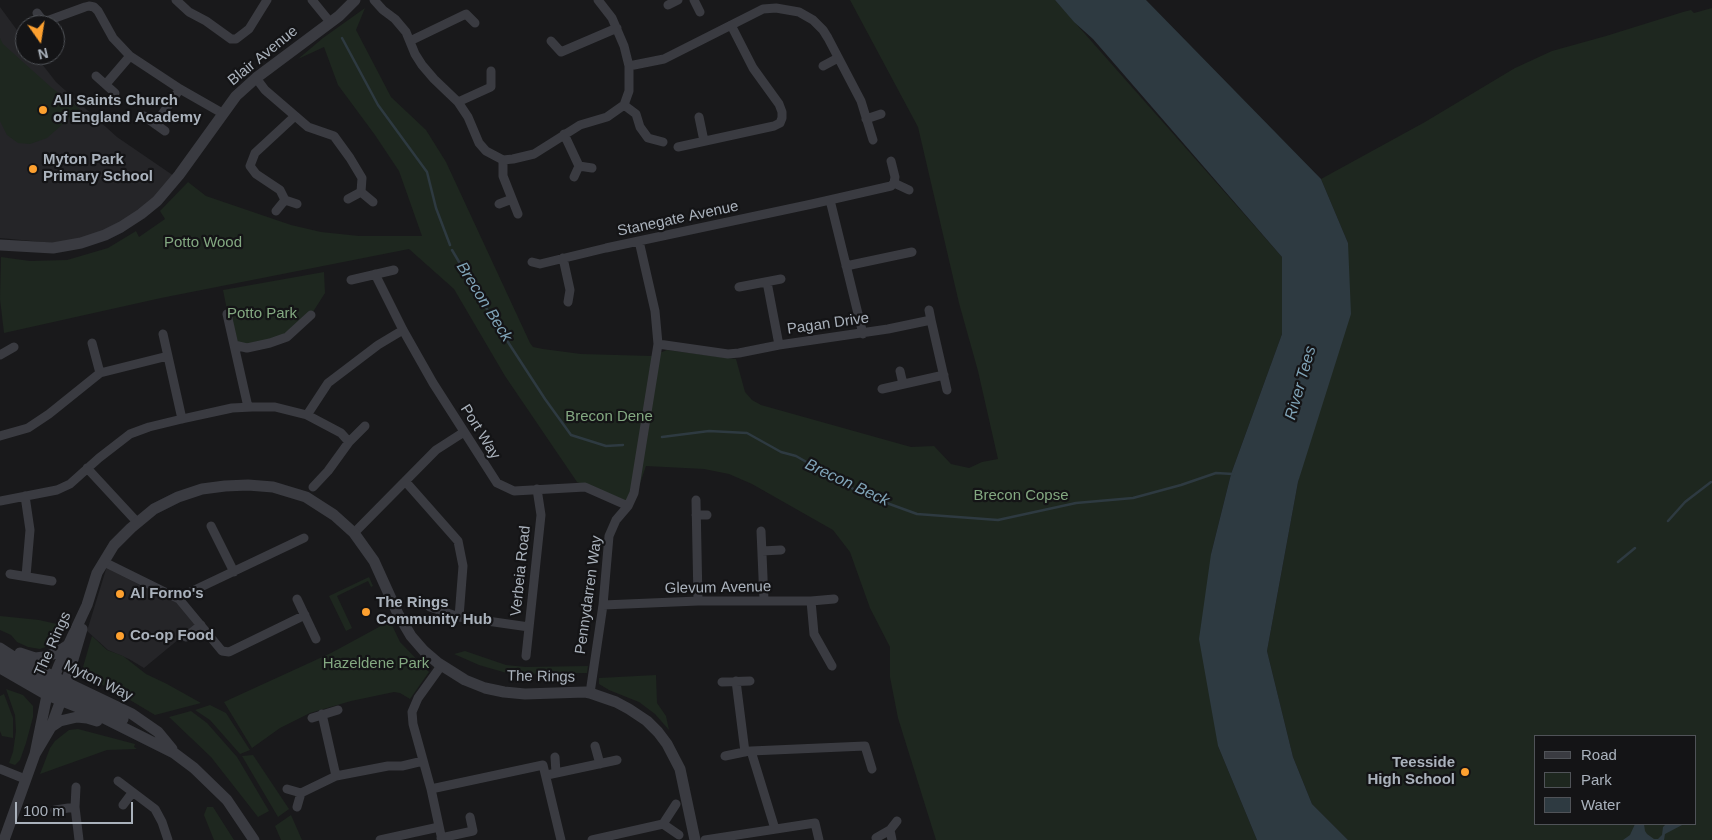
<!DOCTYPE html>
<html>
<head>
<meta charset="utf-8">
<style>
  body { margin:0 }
  #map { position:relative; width:1712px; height:840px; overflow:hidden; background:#19191b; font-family:Helvetica,sans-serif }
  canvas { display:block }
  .legend { position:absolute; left:1534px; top:735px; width:162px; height:90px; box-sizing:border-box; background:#141416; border:1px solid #505358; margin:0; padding:6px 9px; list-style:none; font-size:15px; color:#aab2bc }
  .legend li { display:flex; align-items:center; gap:10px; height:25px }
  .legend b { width:25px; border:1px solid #505358 }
  .north { position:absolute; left:15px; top:15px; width:50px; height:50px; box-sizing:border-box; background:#141416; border:1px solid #505358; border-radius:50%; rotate:167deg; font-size:14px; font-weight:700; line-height:20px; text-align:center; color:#aab2bc }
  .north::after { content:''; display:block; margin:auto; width:18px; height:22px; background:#fda02f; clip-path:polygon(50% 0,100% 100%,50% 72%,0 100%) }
  .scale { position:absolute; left:15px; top:802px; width:118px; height:22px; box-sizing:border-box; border:2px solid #aab2bc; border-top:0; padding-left:6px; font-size:15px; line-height:18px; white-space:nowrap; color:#aab2bc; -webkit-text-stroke:4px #141416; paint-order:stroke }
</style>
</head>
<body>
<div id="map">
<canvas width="1712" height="840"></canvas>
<ul class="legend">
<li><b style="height:6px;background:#3a3b41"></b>Road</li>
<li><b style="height:14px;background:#1e271f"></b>Park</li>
<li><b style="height:14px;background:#2e3a41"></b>Water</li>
</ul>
<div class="north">N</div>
<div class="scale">100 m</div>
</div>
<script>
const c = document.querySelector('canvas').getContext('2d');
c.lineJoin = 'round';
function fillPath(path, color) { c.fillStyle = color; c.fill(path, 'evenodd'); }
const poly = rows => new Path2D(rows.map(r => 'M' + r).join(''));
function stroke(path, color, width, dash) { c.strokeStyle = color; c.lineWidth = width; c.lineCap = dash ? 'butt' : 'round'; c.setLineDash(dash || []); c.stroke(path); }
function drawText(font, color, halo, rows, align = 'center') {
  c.font = font + ' Helvetica,sans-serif'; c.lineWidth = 4.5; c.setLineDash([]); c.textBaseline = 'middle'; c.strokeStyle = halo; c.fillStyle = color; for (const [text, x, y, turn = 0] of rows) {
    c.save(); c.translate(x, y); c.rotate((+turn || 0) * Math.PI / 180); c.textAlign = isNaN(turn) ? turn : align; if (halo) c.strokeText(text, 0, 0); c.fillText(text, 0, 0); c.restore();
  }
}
fillPath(poly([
  [0,7,25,41,25,55,35,55,56,82,117,137,174,176,155,200,127,221,87,239,53,243,0,238],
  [107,566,179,602,196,625,144,668,129,659,108,650,87,631]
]), '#252528');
fillPath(poly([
  [850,0,1055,0,1282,257,1282,334,1231,474,1211,554,1218,746,1257,840,936,840,898,718,890,677,890,647,870,608,850,552,833,530,752,484,729,474,704,469,646,466,635,498,618,502,577,482,505,376,454,289,409,249,161,298,4,333,0,299,1,257,30,261,67,260,108,248,136,231,139,237,165,219,160,211,188,182,206,196,291,225,321,232,359,236,422,236,399,171,375,135,338,85,324,47,298,59,323,38,365,8,356,30,391,97,426,130,446,162,530,343,533,347,543,349,581,354,652,356,667,350,736,359,745,392,752,400,761,405,911,447,934,446,951,464,969,468,982,462,998,459,978,371,959,303,918,127],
  [1712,8,1712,840,1348,840,1312,804,1293,757,1267,651,1298,482,1348,243,1321,179,1425,122,1515,68,1552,51,1606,36,1683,12,1691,10,1694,13],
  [1536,736,1696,736,1696,824,1536,824],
  [0,38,3,44,52,88,80,109,47,138,30,144,18,143,7,135,0,121],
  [324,272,325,293,311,315,301,326,270,343,234,345,223,290],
  [369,577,373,586,371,587,368,581,337,596,352,628,346,631,329,596],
  [0,616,39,620,66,626,62,637,54,644,40,649,28,647,17,642,11,635,0,630],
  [390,621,400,642,429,672,410,699,400,693,394,692,351,701,310,713,280,728,252,748,224,702,331,653],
  [92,636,107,650,123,656,146,674,167,684,201,703,155,715,120,694,87,677,83,667],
  [465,651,506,665,526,667,588,666,587,673,510,674,479,665,454,654],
  [656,675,657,703,666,716,669,730,655,714,639,702,609,690,599,684,599,678],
  [6,689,23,695,33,706,33,717,26,743,20,760,15,765,9,763,13,752,16,731,15,715],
  [4,694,13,718,13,738,2,736,0,731,0,696],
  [210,705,226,713,250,750,240,754,210,720,195,710],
  [191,711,207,723,237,757,269,811,258,817,211,757,169,717],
  [78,729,135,744,134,747,137,749,107,750,40,774,50,748,55,741,69,730],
  [253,755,289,809,278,817,242,756],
  [207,807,213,807,234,840,214,840,204,815],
  [291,815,302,840,281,840,275,826]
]), '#1e271f');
fillPath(poly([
  [1055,0,1146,0,1321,179,1348,243,1351,314,1298,482,1267,651,1293,757,1312,804,1348,840,1257,840,1218,746,1199,639,1211,554,1231,474,1282,334,1282,257,1093,39,1074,22],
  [1635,824,1644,824,1645,831,1647,834,1654,839,1658,839,1662,835,1663,827,1666,824,1684,824,1665,834,1664,840,1623,840,1630,835]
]), '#2e3a41');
stroke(poly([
  [342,38,378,105,427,172,436,208,450,245],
  [452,250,491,316,545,399,571,435,606,446,623,445],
  [662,437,709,431,747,433,781,452,796,456,862,494,917,514,998,520,1076,503,1133,498,1181,485,1216,473,1233,474],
  [1668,521,1685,502,1711,482],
  [1618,562,1635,548]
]), '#2e3a41', 2.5);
stroke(poly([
  [176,0,189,12,206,21,231,39,236,39,249,29,267,0],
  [312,0,330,22],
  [374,0,383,10,395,19,406,32,415,54,422,65,434,79,458,102,468,117,479,143,486,151,503,160,513,159,534,154,580,125,607,117,624,105,629,91,629,66,624,46,612,18,598,0],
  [694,0,700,12],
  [668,5,678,0],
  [37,13,46,25],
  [44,22,85,7,89,6,94,7,98,11,113,38,130,56,180,89,222,113],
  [410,41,466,14,475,23],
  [551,41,561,52,617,28],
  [629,66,664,59,763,9,776,8,799,12,813,20,823,30,828,38,861,101,873,140],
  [823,66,838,58],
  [96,76,115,93],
  [256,78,265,90,308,127,334,136,350,158,362,178,361,192,373,202],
  [106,84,130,56],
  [458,102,491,87,491,71],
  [624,105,636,114,640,127,648,138,663,142],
  [144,116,165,131],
  [295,116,255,153,250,166,256,174,280,190,285,200,297,204],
  [699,117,704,141],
  [866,119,881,114],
  [155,124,180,89],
  [564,134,579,166,592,168],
  [678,147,774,126,780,123,782,118,782,112,779,104,753,68,731,25],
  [503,160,503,176,518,214],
  [574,177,579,166],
  [894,183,909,190],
  [348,199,361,192],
  [830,200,863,334],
  [499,204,512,199],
  [276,211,285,200],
  [563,258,570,290,568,302],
  [532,262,540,264,606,248,812,204,891,186,894,183,895,177,891,161],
  [846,266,912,252],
  [375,274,403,330,433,383,497,483,514,491,585,487,628,506],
  [351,280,394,270],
  [767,282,779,345],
  [739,287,781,279],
  [929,310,931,320],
  [227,314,248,407],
  [163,334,182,419],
  [92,343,100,373],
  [658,344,728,354,739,353,779,345,888,329,931,320,947,390],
  [234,345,247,348,270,343,287,337,311,315],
  [0,355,14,347],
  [900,371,903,384],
  [882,389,944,375],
  [307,415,328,383,378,345,403,330],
  [0,436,28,428,49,414,100,373,168,356],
  [349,442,365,426],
  [87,468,137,522],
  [405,481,458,541,463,566,459,617],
  [25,496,30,530,26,576],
  [696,500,698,601],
  [0,501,57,490,70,484,99,458,130,434,149,427,182,419,232,408,252,407,275,407,307,415,341,433,349,442,328,471,313,487],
  [696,515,707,515],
  [211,526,234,572],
  [761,531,764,600],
  [354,533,436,450,464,432],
  [762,551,781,550],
  [104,562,179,599,222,651,229,652,305,615],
  [10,574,52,581],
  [179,599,184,595,304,538],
  [297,599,316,639],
  [811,601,814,634,832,666],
  [603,605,698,601,811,601,834,599],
  [430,607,459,617,529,627],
  [186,637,201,625],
  [526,656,541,515,537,489],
  [441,666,418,698,412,712,413,724,431,789,442,840],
  [736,681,745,752],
  [722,682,750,681],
  [590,693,603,605,609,536,616,520,628,506,634,493,658,344,655,311,639,241],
  [322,714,336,776],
  [312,718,338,710],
  [595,746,600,764],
  [725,756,749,751],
  [555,757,556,773],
  [0,769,25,779],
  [547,775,617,760],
  [118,781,155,809,162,822,168,840],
  [76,787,75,807,79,840],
  [287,789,301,793,297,807],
  [431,789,543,765,561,840],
  [301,793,336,776,388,766,402,766,423,761],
  [123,805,132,793],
  [55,810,75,807],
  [663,824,679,835],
  [775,829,751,751,865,746,872,769],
  [441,838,473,831,470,817],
  [876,838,890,830],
  [380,840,439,827],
  [592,840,663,824,676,804],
  [705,840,815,823,819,840],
  [892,840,890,830,897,821]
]), '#3a3b41', 9);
stroke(poly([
  [0,245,53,248,81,243,105,235,121,227,141,214,157,201,179,175,236,96,256,78,339,16,355,0],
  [0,648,17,659,132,714,158,732,172,749],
  [20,653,35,658,44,657,56,653,67,646],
  [3,658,16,667,45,682,55,691],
  [0,668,47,695,100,716,174,753,194,768,227,800,254,840],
  [60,686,65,691,123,719],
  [51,727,60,721,77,717,87,718,97,721],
  [35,754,47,695,59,665,87,605,97,573,114,545,131,528,154,509,178,497,202,489,225,486,248,485,273,487,306,497,334,515,354,533,374,561,398,614,411,636,424,651,438,663,465,680,485,688,504,692,525,694,585,692,590,693,616,702,629,709,647,721,658,732,667,744,680,769,695,840],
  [4,840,35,754,51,727,61,700,82,629]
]), '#3a3b41', 11);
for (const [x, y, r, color] of [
  [43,110,5,"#fda02f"],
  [33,169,5,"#fda02f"],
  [120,594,5,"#fda02f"],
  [366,612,5,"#fda02f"],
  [120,636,5,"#fda02f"],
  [1465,772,5,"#fda02f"]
]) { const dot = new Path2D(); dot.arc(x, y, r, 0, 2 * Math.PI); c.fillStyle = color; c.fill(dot); stroke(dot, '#141416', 2); }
drawText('15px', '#aab2bc', '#141416', [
  ["Blair Avenue",263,56,-39],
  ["Stanegate Avenue",678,219,-12],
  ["Pagan Drive",828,324,-8],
  ["Port Way",480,432,58],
  ["Verbeia Road",521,571,-84],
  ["Glevum Avenue",718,588,-1],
  ["Pennydarren Way",589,595,-82],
  ["The Rings",53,644,-66],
  ["The Rings",541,677,1],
  ["Myton Way",98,681,26]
]);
drawText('bold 15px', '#aab2bc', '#141416', [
  ["All Saints Church",53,101],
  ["of England Academy",53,118],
  ["Myton Park",43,160],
  ["Primary School",43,177],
  ["Al Forno's",130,594],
  ["The Rings",376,603],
  ["Community Hub",376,620],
  ["Co-op Food",130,636],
  ["Teesside",1455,763,"right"],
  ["High School",1455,780,"right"]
], 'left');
drawText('15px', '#83a881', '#141416', [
  ["Potto Wood",203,243],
  ["Potto Park",262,314],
  ["Brecon Dene",609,417],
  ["Brecon Copse",1021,496],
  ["Hazeldene Park",376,664]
]);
drawText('italic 16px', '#80a4b8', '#141416', [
  ["Brecon Beck",484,302,58],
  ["River Tees",1301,383,-74],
  ["Brecon Beck",847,483,25]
]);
</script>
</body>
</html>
